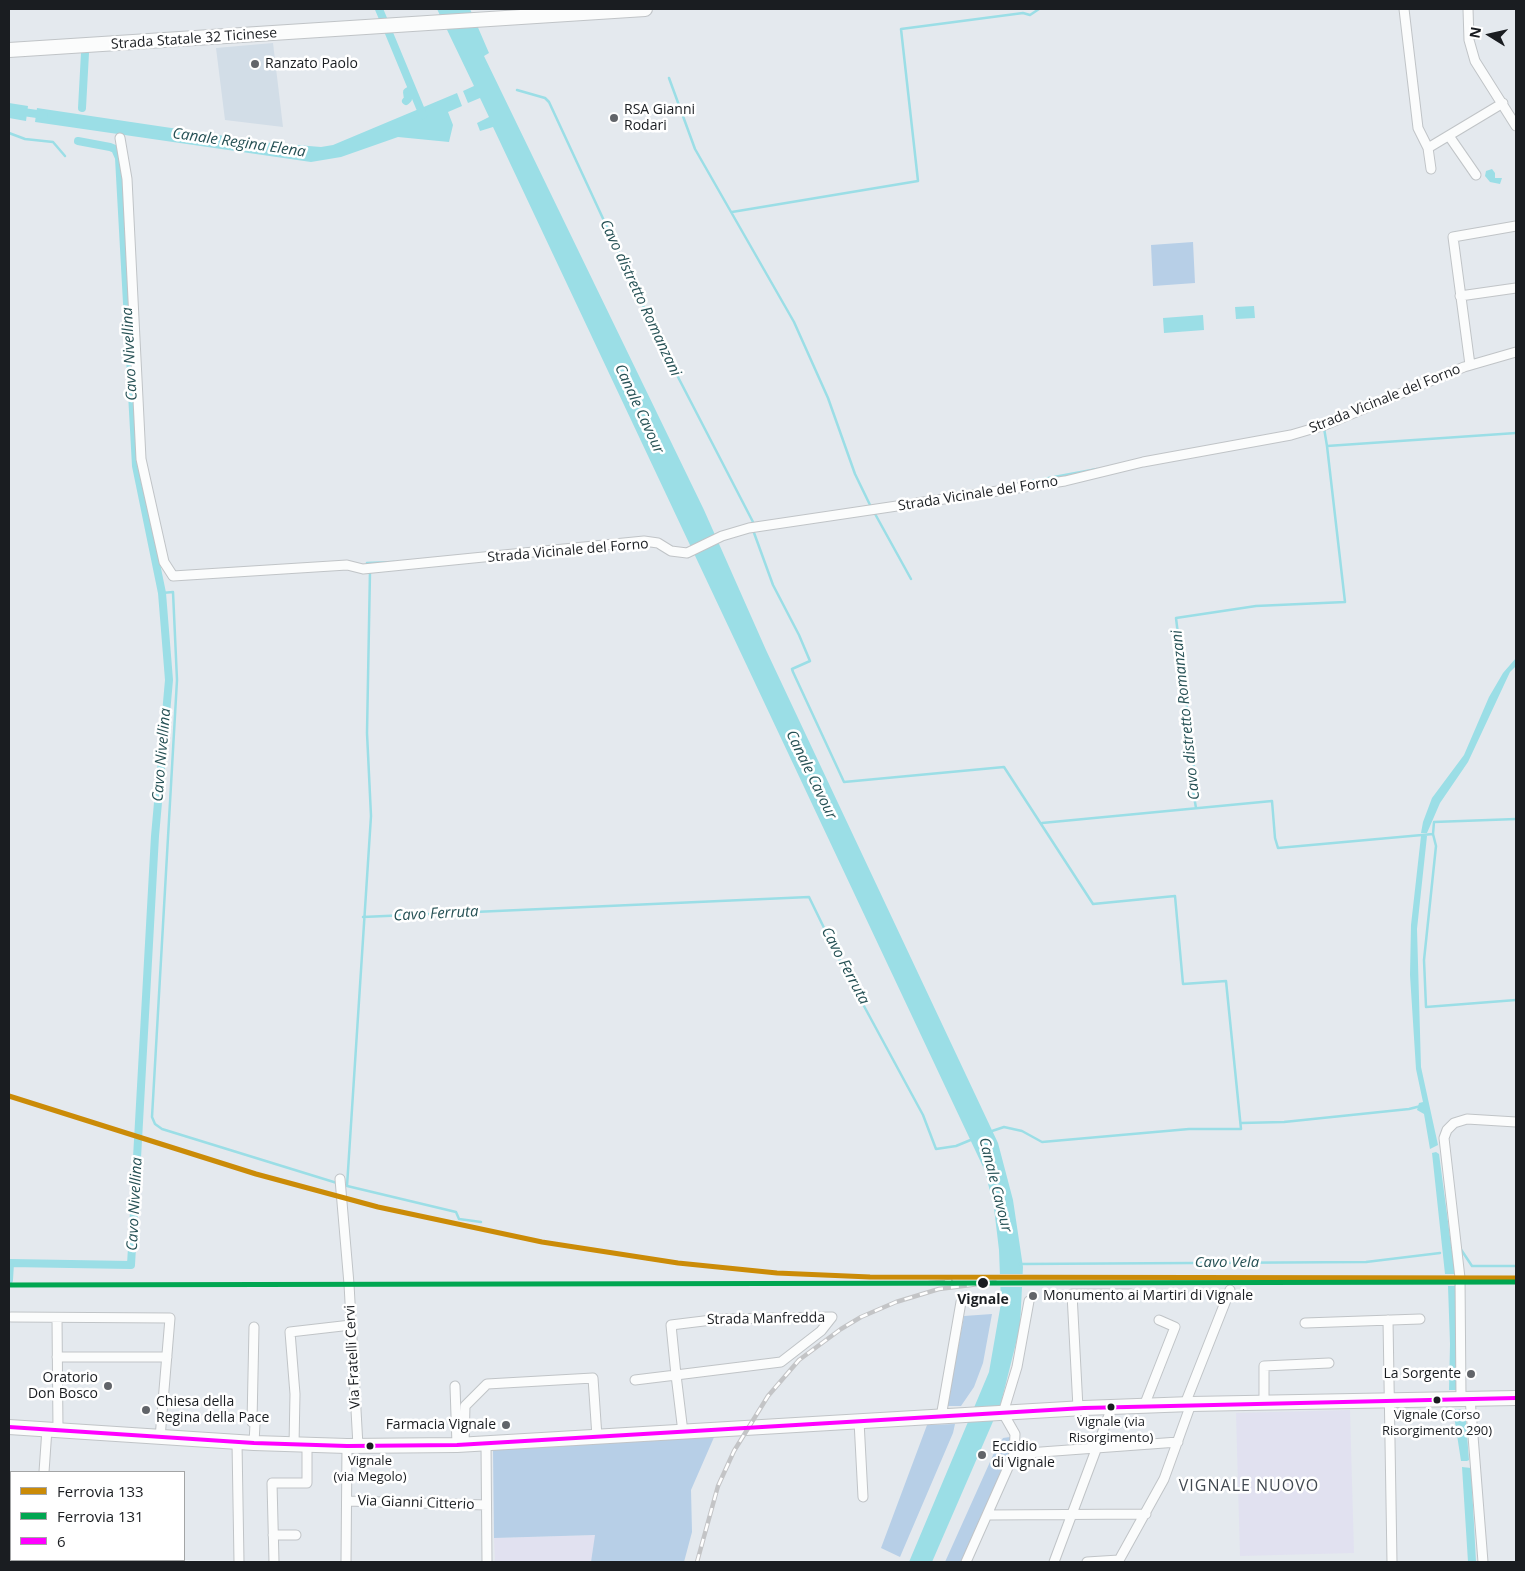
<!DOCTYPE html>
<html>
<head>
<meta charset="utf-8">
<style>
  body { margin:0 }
  #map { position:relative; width:1525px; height:1571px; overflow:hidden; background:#e4e9ee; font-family:"Open Sans",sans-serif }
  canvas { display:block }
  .frame { position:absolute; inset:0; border:10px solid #1a1d21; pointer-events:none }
  .legend { position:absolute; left:10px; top:1471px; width:175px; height:90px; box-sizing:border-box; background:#fff; border:1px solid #a3a5a6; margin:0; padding:6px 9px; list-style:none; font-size:15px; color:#1a1d21 }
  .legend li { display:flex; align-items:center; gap:10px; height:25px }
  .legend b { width:25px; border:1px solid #a3a5a6 }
  .north { position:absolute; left:1465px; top:10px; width:50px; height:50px; -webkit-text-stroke:4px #fff; paint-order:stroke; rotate:280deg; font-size:14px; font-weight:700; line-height:20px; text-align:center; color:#1a1d21 }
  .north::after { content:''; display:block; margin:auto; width:18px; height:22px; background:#1a1d21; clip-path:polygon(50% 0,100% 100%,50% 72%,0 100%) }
</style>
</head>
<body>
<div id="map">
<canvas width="1525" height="1571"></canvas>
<div class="frame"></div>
<ul class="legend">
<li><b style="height:6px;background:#cb8b07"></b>Ferrovia 133</li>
<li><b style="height:6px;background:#00a651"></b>Ferrovia 131</li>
<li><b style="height:6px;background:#f0f"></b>6</li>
</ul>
<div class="north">N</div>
</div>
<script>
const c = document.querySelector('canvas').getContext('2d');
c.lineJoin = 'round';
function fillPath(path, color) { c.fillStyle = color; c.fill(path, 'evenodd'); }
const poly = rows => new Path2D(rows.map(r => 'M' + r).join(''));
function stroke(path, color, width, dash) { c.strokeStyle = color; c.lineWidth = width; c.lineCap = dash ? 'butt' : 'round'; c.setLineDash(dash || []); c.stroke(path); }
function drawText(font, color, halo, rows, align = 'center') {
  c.font = font + ' "Open Sans",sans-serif'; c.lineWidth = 5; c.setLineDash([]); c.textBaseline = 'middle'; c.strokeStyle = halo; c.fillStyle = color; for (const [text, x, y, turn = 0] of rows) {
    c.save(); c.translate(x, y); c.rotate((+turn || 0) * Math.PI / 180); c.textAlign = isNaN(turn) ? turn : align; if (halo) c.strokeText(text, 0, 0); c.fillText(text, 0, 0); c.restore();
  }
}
fillPath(poly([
  [273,43,283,127,225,120,216,48]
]), '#d2dde7');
fillPath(poly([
  [1350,1410,1354,1553,1240,1556,1236,1413],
  [596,1535,591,1562,495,1562,494,1538]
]), '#e1e1f0');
fillPath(poly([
  [1193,242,1195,283,1153,286,1151,245],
  [992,1314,983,1363,974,1387,961,1406,947,1406,964,1316],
  [955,1424,953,1433,900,1557,881,1548,927,1425],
  [715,1435,691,1490,692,1532,684,1562,591,1562,595,1535,494,1538,493,1450],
  [1010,1437,1011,1453,964,1562,945,1562,994,1453,1003,1438]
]), '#b7cfe7');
fillPath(poly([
  [437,9,470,9,489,53,484,56,704,510,766,650,998,1143,1013,1200,1023,1267,1020,1327,1001,1403,932,1562,909,1562,989,1372,1001,1303,999,1250,994,1208,985,1171,493,127,480,131,477,123,489,117,480,98,468,103,463,91,474,86],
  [457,93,462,106,448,112,453,125,449,142,398,137,341,157,311,162,35,122,37,108,272,143,321,147,333,145],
  [9,103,28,106,26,121,9,118],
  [1492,169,1495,173,1495,178,1502,178,1500,184,1490,182,1485,176,1486,171],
  [1254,306,1255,318,1236,319,1235,307],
  [1203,315,1204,330,1164,333,1163,318],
  [1516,658,1516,666,1510,672,1468,762,1440,803,1427,833,1421,833,1423,822,1432,798,1464,755,1489,697,1503,673],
  [1421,836,1427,836,1417,929,1421,1067,1438,1145,1430,1149,1424,1114,1417,1110,1419,1103,1423,1102,1416,1069,1410,975,1411,925],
  [1436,1152,1439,1154,1455,1274,1445,1274,1432,1153],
  [1448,1286,1456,1286,1458,1390,1449,1390,1450,1344],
  [1453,1409,1465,1410,1469,1460,1467,1461,1461,1461],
  [1462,1467,1471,1468,1476,1562,1468,1562]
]), '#9bdee6');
fillPath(poly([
  [997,1274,1025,1274,1025,1287,998,1287]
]), '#e4e9ee');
stroke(poly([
  [669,78,695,149,794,322,828,398,855,474,871,507],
  [517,90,545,98,549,102,663,348,753,522],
  [9,133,25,139,53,142,65,156],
  [732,212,918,181,901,29,1023,13,1030,15,1039,9],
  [1324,428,1327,446],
  [1022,483,1097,469],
  [874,512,911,579],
  [753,530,773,585,799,635,810,661,792,669,793,672,844,782,1004,767,1093,904,1175,896,1183,984,1226,981,1241,1129,1189,1129,1042,1142,1022,1131,1004,1127,989,1132],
  [368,566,367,563,394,562],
  [162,593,173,592,177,680,152,1117,155,1124,162,1129,337,1183],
  [1196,808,1190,773,1194,767,1176,618,1256,606,1345,602,1327,446,1516,433],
  [1042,823,1272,801,1275,838,1278,848,1433,834,1436,846,1424,960,1426,1007,1516,1000],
  [1433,834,1434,822,1516,819],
  [363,917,809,897,845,971,923,1115,936,1149,956,1146,973,1139],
  [1241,1123,1284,1122,1409,1109,1421,1106],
  [343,1185,456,1212,459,1219,481,1222],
  [347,1186,371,816,367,733,370,571],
  [1460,1248,1472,1266,1516,1266],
  [1020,1264,1366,1262,1440,1253]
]), '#9bdee6', 2.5);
stroke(poly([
  [379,9,423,115],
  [406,101,408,99,407,92,412,89],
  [82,108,85,53],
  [9,110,44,115],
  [9,1280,10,1263,131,1265,155,836,169,680,162,593,136,466,119,158,115,149,110,147,78,141]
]), '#9bdee6', 8);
const street = poly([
  [1404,9,1418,128,1428,148,1431,169],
  [1468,9,1469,40,1475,61,1516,126],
  [1449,136,1476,175],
  [120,138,127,179,141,459,164,562,173,576,347,565,363,569,644,541,658,543,671,551,687,553,722,536,749,528,1065,481,1143,462,1291,435,1325,425,1464,367,1516,352],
  [1428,148,1503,103],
  [1460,296,1516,288],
  [1470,365,1453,237,1516,226],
  [340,1179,349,1284,358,1446],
  [11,1317,170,1318,160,1438],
  [57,1318,58,1430],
  [1388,1320,1392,1562],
  [1305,1323,1420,1319],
  [254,1327,252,1422,255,1424,254,1443],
  [57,1357,167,1357],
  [635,1380,676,1375,781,1362,821,1331,832,1317,720,1319,671,1325,676,1375,682,1424,683,1431],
  [455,1386,457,1445],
  [1461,1398,1460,1278,1444,1138,1447,1130,1454,1123,1467,1119,1516,1122],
  [1470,1398,1483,1562],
  [1264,1402,1264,1366,1329,1363],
  [1185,1404,1230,1290],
  [1144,1406,1175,1327,1159,1320],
  [1078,1408,1072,1294,1131,1294],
  [941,1417,961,1302],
  [859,1421,863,1497],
  [237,1443,239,1562],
  [294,1445,295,1394,290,1332,351,1325],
  [464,1445,465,1406,487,1384,593,1378,597,1437],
  [486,1445,487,1562],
  [1014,1454,1178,1442],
  [44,1472,47,1429],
  [347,1501,486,1505],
  [988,1515,1146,1514],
  [273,1535,296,1535],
  [38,1562,38,1560],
  [274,1562,272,1483,307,1483,307,1445],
  [346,1562,347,1446],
  [966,1562,1014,1454,1015,1434,1003,1413,1017,1367,1029,1301],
  [1054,1562,1112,1407],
  [1087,1562,1119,1560],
  [1118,1562,1164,1479,1191,1404]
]);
const primary = poly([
  [9,50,645,9],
  [9,1427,254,1443,347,1446,457,1445,1084,1408,1191,1404,1516,1398]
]);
stroke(street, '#c0c4c7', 11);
stroke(primary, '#c0c4c7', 16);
stroke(street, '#fbfcfc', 9);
stroke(primary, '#fbfcfc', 14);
const rail = poly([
  [929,1283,951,1281],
  [697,1562,718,1486,734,1451,768,1396,799,1360,841,1329,861,1317,896,1302,939,1289,995,1282]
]);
stroke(rail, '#c3c4c6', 4.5);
stroke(rail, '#fff', 2.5, [8]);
stroke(poly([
  [9,1427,254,1443,347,1446,457,1445,1084,1408,1516,1398]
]), '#f0f', 4);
stroke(poly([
  [9,1096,256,1174,378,1207,542,1242,678,1263,777,1273,870,1277,1516,1278]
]), '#cb8b07', 5);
stroke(poly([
  [9,1285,1516,1282]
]), '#00a651', 5);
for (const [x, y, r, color] of [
  [255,64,5,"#616469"],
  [614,118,5,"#616469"],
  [983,1283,6,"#1a1d21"],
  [1033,1296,5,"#616469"],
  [1471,1374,5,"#616469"],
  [108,1386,5,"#616469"],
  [1437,1400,4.5,"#1a1d21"],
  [1111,1407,4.5,"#1a1d21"],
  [146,1410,5,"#616469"],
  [506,1425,5,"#616469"],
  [370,1446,4.5,"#1a1d21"],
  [982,1455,5,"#616469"]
]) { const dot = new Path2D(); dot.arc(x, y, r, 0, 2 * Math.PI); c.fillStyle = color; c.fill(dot); stroke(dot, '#fff', 2); }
drawText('13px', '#1a1d21', '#fff', [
  ["Vignale (Corso",1437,1415],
  ["Risorgimento 290)",1437,1431],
  ["Vignale (via",1111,1422],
  ["Risorgimento)",1111,1438],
  ["Vignale",370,1461],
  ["(via Megolo)",370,1477]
]);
drawText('14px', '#1a1d21', '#fff', [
  ["Strada Statale 32 Ticinese",194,39,-4],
  ["Strada Vicinale del Forno",1385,399,-22],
  ["Strada Vicinale del Forno",978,494,-9],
  ["Strada Vicinale del Forno",568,551,-5],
  ["Strada Manfredda",766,1319,-1],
  ["Via Fratelli Cervi",353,1357,-93],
  ["Via Gianni Citterio",416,1503,2]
]);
drawText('14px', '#1a1d21', '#fff', [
  ["Ranzato Paolo",265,64],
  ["RSA Gianni",624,110],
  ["Rodari",624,126],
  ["Monumento ai Martiri di Vignale",1043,1296],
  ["La Sorgente",1461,1374,"right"],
  ["Oratorio",98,1378,"right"],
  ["Don Bosco",98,1394,"right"],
  ["Chiesa della",156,1402],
  ["Regina della Pace",156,1418],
  ["Farmacia Vignale",496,1425,"right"],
  ["Eccidio",992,1447],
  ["di Vignale",992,1463]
], 'left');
drawText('bold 14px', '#1a1d21', '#fff', [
  ["Vignale",983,1300]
]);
drawText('italic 15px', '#265155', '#fff', [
  ["Canale Regina Elena",239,143,8],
  ["Cavo distretto Romanzani",640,298,65],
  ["Cavo Nivellina",130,354,-93],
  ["Canale Cavour",639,409,65],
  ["Cavo distretto Romanzani",1186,715,-96],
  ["Cavo Nivellina",162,755,-85],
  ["Canale Cavour",811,775,64],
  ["Cavo Ferruta",436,914,-3],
  ["Cavo Ferruta",845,966,62],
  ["Canale Cavour",995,1185,76],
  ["Cavo Nivellina",135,1204,-87],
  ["Cavo Vela",1227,1263]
]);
c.letterSpacing = '1px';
drawText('16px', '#424951', '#fff', [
  ["VIGNALE NUOVO",1249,1486]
]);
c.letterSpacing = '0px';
</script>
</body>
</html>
